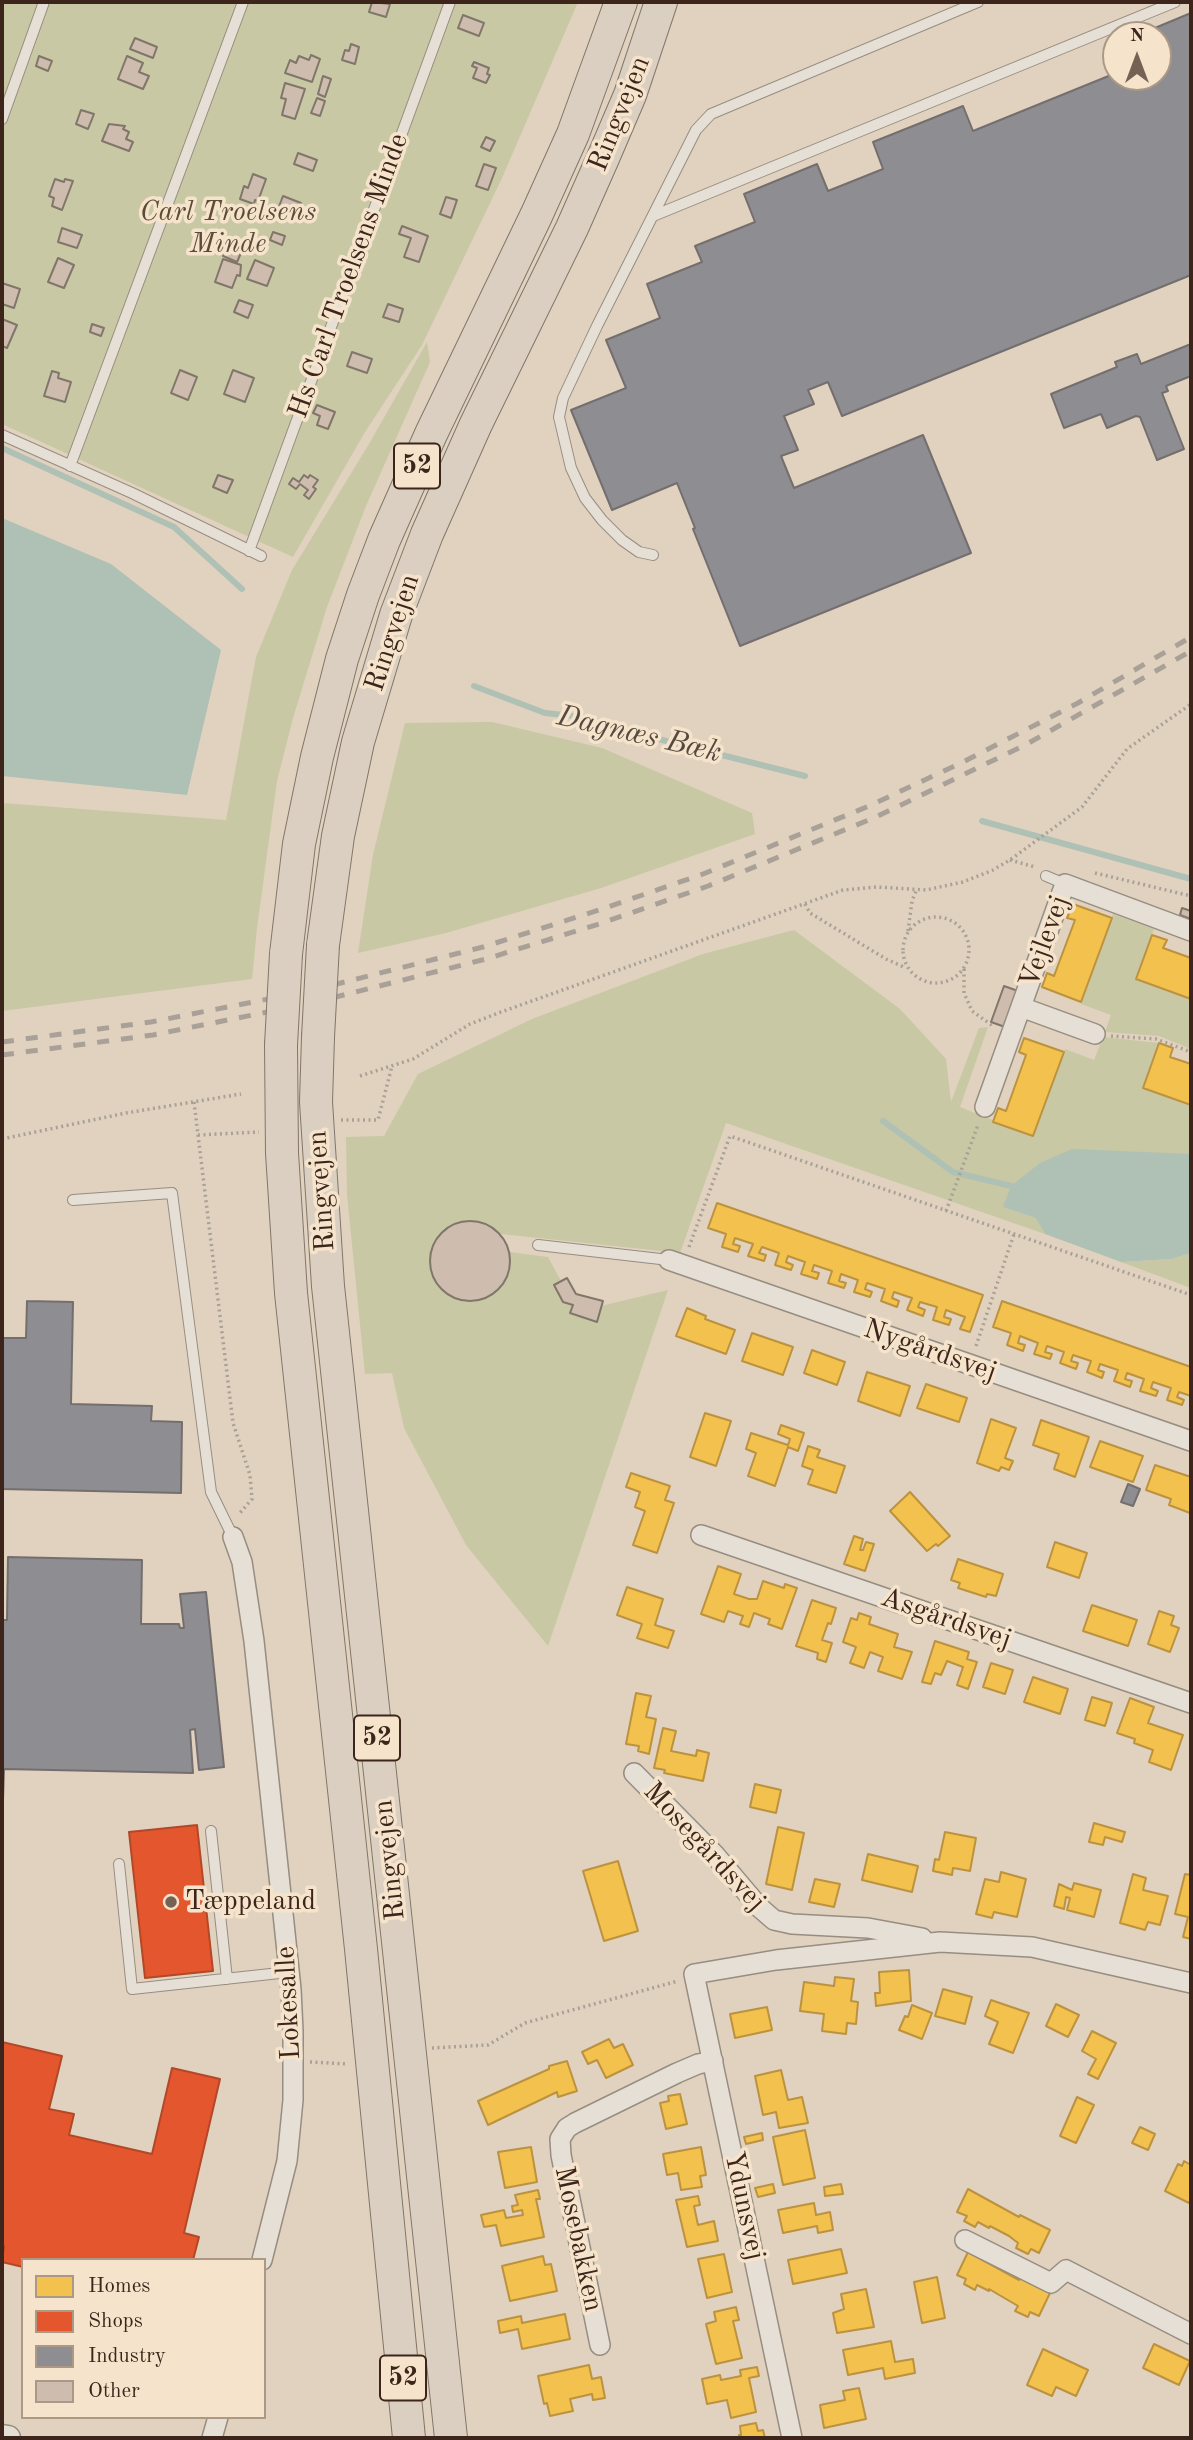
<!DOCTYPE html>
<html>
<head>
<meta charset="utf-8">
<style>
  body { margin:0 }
  #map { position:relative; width:1193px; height:2440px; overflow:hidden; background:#e0d2be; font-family:"Old Standard TT",serif }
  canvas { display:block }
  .frame { position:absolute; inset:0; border:4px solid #3d251b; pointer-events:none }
  .legend { position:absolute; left:21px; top:2258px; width:245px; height:161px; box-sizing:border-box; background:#f5e4cb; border:2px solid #ab9885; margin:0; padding:9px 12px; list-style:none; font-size:21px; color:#3d251b }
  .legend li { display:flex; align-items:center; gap:14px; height:35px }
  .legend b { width:35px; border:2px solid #ab9885 }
  .north { position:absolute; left:1102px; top:21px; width:70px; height:70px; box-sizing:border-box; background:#f5e4cb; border:2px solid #ab9885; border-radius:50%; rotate:0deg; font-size:19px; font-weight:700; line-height:28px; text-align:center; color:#3d251b }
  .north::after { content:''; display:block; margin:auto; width:24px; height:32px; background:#766254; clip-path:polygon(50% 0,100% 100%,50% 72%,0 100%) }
</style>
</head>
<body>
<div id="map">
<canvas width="1193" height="2440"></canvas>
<div class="frame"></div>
<ul class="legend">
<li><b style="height:19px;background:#f2c14e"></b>Homes</li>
<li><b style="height:19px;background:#e4572e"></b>Shops</li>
<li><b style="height:19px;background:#8d8d92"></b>Industry</li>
<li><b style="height:19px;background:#cebcae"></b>Other</li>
</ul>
<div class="north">N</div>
</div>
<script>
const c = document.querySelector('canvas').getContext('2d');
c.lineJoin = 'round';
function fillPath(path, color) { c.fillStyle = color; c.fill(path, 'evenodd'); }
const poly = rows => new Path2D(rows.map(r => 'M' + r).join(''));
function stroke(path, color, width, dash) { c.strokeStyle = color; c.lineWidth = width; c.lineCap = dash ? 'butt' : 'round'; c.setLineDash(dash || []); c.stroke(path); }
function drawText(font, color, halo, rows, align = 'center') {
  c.font = font + ' "Old Standard TT",serif'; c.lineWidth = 7; c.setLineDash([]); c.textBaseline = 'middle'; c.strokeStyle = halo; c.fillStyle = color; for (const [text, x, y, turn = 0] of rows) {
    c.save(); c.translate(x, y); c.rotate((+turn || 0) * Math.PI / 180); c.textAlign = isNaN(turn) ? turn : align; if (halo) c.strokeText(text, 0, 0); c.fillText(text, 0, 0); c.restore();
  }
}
fillPath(poly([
  [2,2,578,2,502,178,422,345,365,432,293,557,2,424],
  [427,342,430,362,366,506,327,607,293,718,277,781,257,928,252,979,2,1011,2,803,226,820,256,657,292,570,369,444],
  [492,722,602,748,752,813,755,834,601,888,446,933,358,953,373,855,405,723],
  [1113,914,1154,929,1136,979,1191,999,1191,1049,1159,1036,1105,1032,1111,1015,1081,1004],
  [794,930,900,1009,946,1059,951,1102,979,1028,988,1027,960,1107,1033,1136,1065,1049,1094,1060,1103,1037,1159,1043,1143,1088,1191,1106,1191,1154,1004,1207,1037,1218,1045,1234,726,1123,680,1253,501,1234,481,1223,471,1221,460,1222,443,1232,432,1248,431,1268,440,1286,457,1298,478,1300,496,1291,508,1273,509,1252,548,1257,561,1281,554,1285,563,1302,573,1305,601,1306,668,1290,548,1646,466,1545,404,1428,392,1373,365,1374,347,1194,346,1137,384,1136,418,1074,532,1019,703,954],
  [1191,1253,1191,1288,1121,1262,1171,1259]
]), '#c8c8a4');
fillPath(poly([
  [2,518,111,564,221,650,187,795,2,776],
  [1072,1149,1191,1154,1191,1253,1171,1259,1121,1262,1045,1234,1036,1218,1003,1207,1011,1186,1040,1163]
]), '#afc0b5');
const homes = poly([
  [1073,904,1112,918,1081,1002,1042,987,1047,973,1054,976,1075,920,1067,918,1073,904],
  [1152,935,1167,940,1163,948,1191,958,1191,999,1136,979,1152,935],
  [1024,1038,1064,1052,1033,1136,993,1122,998,1108,1006,1111,1026,1055,1019,1052,1024,1038],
  [1159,1043,1173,1048,1170,1057,1191,1064,1191,1105,1143,1088,1159,1043],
  [717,1203,983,1295,970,1332,960,1329,965,1317,946,1310,944,1317,951,1319,949,1325,933,1320,937,1307,920,1302,918,1307,925,1310,923,1316,907,1310,912,1298,894,1292,892,1298,899,1301,897,1307,881,1301,885,1289,867,1283,865,1289,872,1292,870,1297,854,1292,858,1280,841,1274,839,1281,846,1283,844,1288,828,1283,832,1271,814,1265,812,1271,819,1273,817,1279,801,1274,805,1262,788,1256,786,1262,793,1265,791,1270,775,1265,779,1253,762,1247,759,1253,766,1255,764,1261,748,1256,753,1244,735,1238,733,1244,740,1246,738,1252,722,1247,726,1234,708,1228,717,1203],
  [1002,1301,1191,1367,1191,1396,1179,1392,1177,1397,1184,1400,1182,1405,1167,1400,1171,1388,1153,1382,1151,1388,1158,1391,1156,1396,1140,1391,1144,1379,1127,1373,1125,1379,1132,1381,1130,1387,1114,1381,1118,1370,1100,1364,1098,1370,1104,1372,1102,1378,1087,1372,1091,1361,1073,1355,1071,1361,1078,1363,1076,1369,1060,1363,1064,1352,1047,1346,1045,1352,1052,1354,1050,1359,1034,1354,1038,1343,1020,1336,1018,1343,1025,1345,1023,1351,1007,1345,1011,1333,993,1327,1002,1301],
  [687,1308,706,1316,705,1319,735,1330,726,1354,676,1336,687,1308],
  [752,1333,793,1347,783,1375,742,1361,752,1333],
  [812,1350,845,1362,837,1385,804,1373,812,1350],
  [867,1372,910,1386,900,1416,858,1401,867,1372],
  [926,1384,967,1398,959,1422,917,1408,926,1384],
  [705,1413,731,1421,716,1466,690,1457,705,1413],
  [991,1419,1016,1428,1005,1458,1013,1461,1009,1470,1001,1467,999,1471,977,1463,991,1419],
  [1041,1420,1089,1437,1075,1477,1054,1469,1059,1454,1033,1445,1041,1420],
  [781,1425,804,1433,798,1451,788,1447,775,1486,748,1476,756,1453,746,1449,751,1433,788,1445,790,1439,778,1434,781,1425],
  [1100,1441,1143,1456,1133,1482,1090,1467,1100,1441],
  [808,1446,820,1450,817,1457,845,1466,836,1493,808,1484,813,1470,802,1466,808,1446],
  [1155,1465,1191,1477,1190,1513,1169,1505,1171,1499,1146,1490,1155,1465],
  [631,1473,670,1486,665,1500,674,1503,657,1553,633,1545,645,1511,635,1507,640,1492,626,1487,631,1473],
  [910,1492,950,1536,938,1546,936,1544,927,1551,890,1511,910,1492],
  [854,1536,863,1539,860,1550,863,1550,866,1542,874,1544,865,1571,844,1564,854,1536],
  [1055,1542,1087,1553,1079,1578,1047,1567,1055,1542],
  [958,1559,1003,1574,996,1596,987,1594,986,1597,958,1588,960,1583,951,1580,958,1559],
  [718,1566,741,1574,734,1594,749,1599,757,1599,763,1581,784,1588,785,1584,797,1588,782,1629,768,1624,770,1619,754,1613,749,1627,740,1624,743,1616,728,1611,724,1622,701,1614,718,1566],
  [627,1587,663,1599,655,1625,674,1631,668,1648,637,1638,642,1624,617,1615,627,1587],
  [812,1600,836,1608,831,1624,828,1623,822,1640,832,1643,826,1662,817,1659,818,1653,796,1646,812,1600],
  [1092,1605,1137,1620,1128,1646,1083,1631,1092,1605],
  [1159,1611,1174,1616,1171,1625,1179,1628,1170,1652,1148,1644,1159,1611],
  [859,1613,871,1617,869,1624,898,1634,894,1647,912,1652,902,1679,878,1671,883,1657,870,1652,864,1668,850,1663,856,1647,843,1642,851,1618,857,1620,859,1613],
  [935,1641,969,1652,967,1659,977,1662,968,1689,957,1685,963,1667,947,1661,941,1675,935,1673,931,1684,922,1682,935,1641],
  [991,1663,1013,1670,1005,1694,983,1687,991,1663],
  [1033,1677,1068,1689,1060,1714,1024,1702,1033,1677],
  [636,1693,651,1696,646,1717,656,1719,649,1754,638,1751,639,1746,626,1744,636,1693],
  [1092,1697,1112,1703,1105,1726,1085,1720,1092,1697],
  [1130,1698,1154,1707,1148,1723,1183,1735,1171,1770,1149,1762,1153,1750,1134,1743,1135,1739,1117,1733,1130,1698],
  [663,1728,676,1731,671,1751,696,1756,697,1750,709,1753,703,1781,664,1773,665,1770,654,1768,663,1728],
  [755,1784,781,1790,776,1813,750,1807,755,1784],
  [1094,1823,1125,1832,1122,1842,1105,1837,1103,1845,1089,1842,1094,1823],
  [778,1827,804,1833,792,1890,766,1884,778,1827],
  [945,1832,976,1838,970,1871,953,1868,952,1875,933,1871,935,1859,939,1860,945,1832],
  [868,1854,918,1866,912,1892,862,1880,868,1854],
  [618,1861,638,1931,604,1941,583,1871,618,1861],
  [1001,1872,1026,1879,1017,1917,994,1912,992,1918,976,1914,985,1879,999,1882,1001,1872],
  [1133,1874,1146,1878,1143,1890,1168,1896,1160,1925,1148,1922,1145,1930,1120,1923,1133,1874],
  [1185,1874,1191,1875,1191,1939,1183,1937,1188,1917,1175,1914,1185,1874],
  [815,1879,840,1884,834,1907,809,1902,815,1879],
  [1074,1883,1101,1890,1094,1917,1067,1910,1070,1898,1066,1897,1064,1909,1054,1906,1059,1884,1072,1890,1074,1883],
  [909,1970,911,2001,876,2006,875,1993,880,1993,879,1972,909,1970],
  [835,1977,854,1979,851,2001,858,2002,856,2024,847,2023,846,2034,822,2031,824,2014,800,2011,804,1982,834,1986,835,1977],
  [943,1989,972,1997,965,2024,935,2016,943,1989],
  [991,2000,1029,2013,1013,2053,989,2044,998,2022,985,2016,991,2000],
  [1056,2004,1079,2015,1068,2037,1046,2026,1056,2004],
  [912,2005,932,2013,922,2039,899,2030,905,2016,908,2017,912,2005],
  [767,2007,772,2030,735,2038,730,2014,767,2007],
  [1092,2031,1116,2043,1098,2079,1088,2074,1096,2059,1082,2051,1092,2031],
  [609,2039,614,2048,623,2044,633,2065,606,2078,597,2060,588,2064,582,2052,609,2039],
  [567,2061,577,2091,558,2097,557,2092,488,2125,478,2101,549,2069,549,2066,567,2061],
  [781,2070,788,2100,802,2097,808,2123,779,2128,776,2112,763,2115,755,2076,781,2070],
  [680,2094,687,2124,666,2129,660,2103,669,2101,668,2096,680,2094],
  [1077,2097,1094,2105,1076,2143,1060,2136,1077,2097],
  [1140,2127,1155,2134,1148,2150,1132,2143,1140,2127],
  [805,2130,815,2178,783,2185,773,2137,805,2130],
  [762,2133,763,2140,746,2144,744,2137,762,2133],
  [531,2147,537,2182,505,2188,498,2152,531,2147],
  [701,2147,706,2175,700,2176,702,2187,681,2190,678,2173,667,2175,663,2154,701,2147],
  [1184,2161,1191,2165,1191,2199,1189,2203,1165,2191,1178,2164,1182,2166,1184,2161],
  [773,2184,775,2193,758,2197,755,2188,773,2184],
  [841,2184,843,2194,825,2196,824,2187,841,2184],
  [968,2189,1019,2217,1020,2215,1050,2230,1039,2253,1031,2249,1028,2254,1016,2248,1018,2243,1009,2236,990,2226,989,2228,978,2222,975,2227,964,2221,967,2216,957,2212,968,2189],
  [538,2190,540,2199,536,2199,544,2237,501,2246,496,2225,484,2227,481,2215,504,2210,506,2218,523,2215,522,2210,513,2212,512,2206,518,2205,515,2195,538,2190],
  [698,2196,700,2205,694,2206,698,2225,714,2221,718,2241,687,2247,676,2200,698,2196],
  [814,2203,816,2215,830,2212,833,2230,818,2233,817,2226,783,2233,778,2210,814,2203],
  [841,2249,847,2273,793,2284,788,2260,841,2249],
  [968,2252,1019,2280,1020,2278,1050,2293,1039,2316,1030,2312,1028,2317,1015,2311,1018,2306,989,2289,989,2291,977,2285,975,2290,964,2284,966,2279,957,2275,968,2252],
  [724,2254,732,2292,707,2298,698,2259,724,2254],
  [543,2256,545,2265,551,2264,557,2291,510,2301,502,2266,543,2256],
  [937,2277,945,2318,922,2323,914,2282,937,2277],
  [866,2289,874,2327,837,2333,833,2313,844,2309,841,2294,866,2289],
  [736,2307,739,2320,733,2321,742,2358,716,2364,706,2324,716,2321,714,2312,736,2307],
  [565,2314,570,2339,522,2349,518,2329,500,2333,498,2321,521,2316,522,2323,565,2314],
  [891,2341,895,2362,913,2359,915,2373,885,2379,883,2368,848,2375,843,2350,891,2341],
  [1154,2344,1190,2361,1179,2385,1143,2368,1154,2344],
  [1043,2349,1088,2370,1076,2396,1056,2387,1052,2396,1027,2385,1043,2349],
  [589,2365,592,2379,601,2377,605,2398,593,2400,592,2394,570,2399,573,2411,550,2416,547,2403,544,2404,538,2376,589,2365],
  [757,2367,759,2376,749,2378,756,2412,731,2418,727,2400,707,2404,702,2379,720,2375,721,2380,741,2376,740,2370,757,2367],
  [859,2388,866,2419,824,2428,820,2405,845,2400,843,2391,859,2388],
  [756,2423,758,2431,763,2430,765,2438,739,2438,739,2435,741,2435,740,2426,756,2423]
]);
fillPath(homes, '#f2c14e');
stroke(homes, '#bc923f', 2);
const shops = poly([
  [197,1825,213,1971,145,1978,129,1832,197,1825],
  [2,2042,62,2056,49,2109,74,2114,69,2135,152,2154,172,2068,220,2079,184,2233,199,2237,193,2260,23,2260,23,2267,2,2262,4,2246,2,2246,2,2042]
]);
fillPath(shops, '#e4572e');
stroke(shops, '#b24828', 2);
const industry = poly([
  [1191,13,1191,275,842,416,828,382,808,390,814,404,784,416,798,450,781,456,794,488,923,435,971,553,740,646,693,529,695,528,677,483,612,510,571,410,626,388,606,340,660,318,647,284,702,262,695,246,755,222,744,194,817,164,828,191,883,169,873,142,963,106,973,131,1116,73,1116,77,1158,77,1158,35,1138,35,1191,13],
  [1191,344,1191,376,1166,386,1168,391,1162,393,1184,449,1157,460,1140,417,1136,416,1107,428,1101,414,1064,428,1051,394,1117,367,1115,362,1137,354,1141,364,1191,344],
  [27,1301,73,1302,71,1404,152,1406,151,1421,182,1422,181,1493,2,1489,2,1338,26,1338,27,1301],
  [1128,1484,1140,1489,1133,1506,1121,1502,1128,1484],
  [8,1557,142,1560,141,1624,179,1624,180,1628,184,1628,180,1594,206,1592,224,1767,199,1770,195,1729,190,1730,193,1773,4,1769,2,1831,2,1620,7,1620,8,1557]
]);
fillPath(industry, '#8d8d92');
stroke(industry, '#756e6e', 2);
stroke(poly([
  [2,448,174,527,242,589],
  [474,686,545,713,583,717,666,741,805,776],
  [982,821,1191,879],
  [883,1121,953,1172,1011,1186]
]), '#afc0b5', 6);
const building = poly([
  [372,2,390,4,386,17,369,12,372,2],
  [463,15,484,23,479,36,458,28,463,15],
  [135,38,157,47,153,58,130,49,135,38],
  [351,44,359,47,355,64,342,60,345,50,349,51,351,44],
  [311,55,320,59,312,82,285,73,290,60,296,63,299,56,309,60,311,55],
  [39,56,52,61,48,71,36,66,39,56],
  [127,56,143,63,139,72,149,76,143,89,118,79,127,56],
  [474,62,489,68,487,74,490,75,486,83,473,78,477,68,472,66,474,62],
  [323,76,331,79,325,97,318,94,323,76],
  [285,83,305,89,295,119,282,115,286,99,281,98,285,83],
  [317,98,325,101,320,116,311,113,317,98],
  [81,110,94,114,88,129,76,124,81,110],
  [109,124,125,126,123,129,129,132,126,139,133,142,129,151,102,141,109,124],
  [486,137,495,141,490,151,481,147,486,137],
  [298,153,317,160,313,171,294,164,298,153],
  [484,164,496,168,488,190,476,186,484,164],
  [253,174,266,179,258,201,255,200,254,204,240,199,244,186,248,188,253,174],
  [55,179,64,182,65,179,73,181,62,210,52,206,54,198,49,196,55,179],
  [283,196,301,203,296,216,278,209,283,196],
  [446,197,457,200,451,218,440,214,446,197],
  [402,226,428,236,419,262,404,257,411,238,399,234,402,226],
  [62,228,82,235,77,248,58,242,62,228],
  [273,232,285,236,282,245,270,240,273,232],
  [231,240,244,246,237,262,223,256,231,240],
  [58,258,74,265,64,288,48,282,58,258],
  [223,259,241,265,240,276,237,275,232,288,215,282,223,259],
  [255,260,274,268,267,286,247,279,255,260],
  [2,283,20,289,14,308,2,304,2,283],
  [239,300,253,305,248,318,234,312,239,300],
  [388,304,403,309,399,322,383,317,388,304],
  [2,319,17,325,7,348,2,346,2,319],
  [92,324,104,328,101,336,90,332,92,324],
  [352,352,372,359,367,373,347,366,352,352],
  [180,370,197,377,188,400,171,393,180,370],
  [233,370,254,378,245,402,224,394,233,370],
  [52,371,59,373,58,378,71,382,65,402,44,396,52,371],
  [317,405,335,412,328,429,317,425,320,416,313,413,317,405],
  [218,475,233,480,227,493,213,487,218,475],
  [304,475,308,478,310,475,318,480,313,487,316,489,309,499,304,495,308,490,300,484,296,489,289,484,293,478,299,482,304,475],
  [1182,908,1191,911,1191,919,1180,915,1182,908],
  [1004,986,1018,991,1005,1027,991,1022,1004,986],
  '430 1261a40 40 0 1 1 80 0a40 40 0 1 1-80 0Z',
  [567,1278,576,1294,603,1301,597,1322,570,1313,573,1305,563,1302,554,1285,567,1278]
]);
fillPath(building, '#cebcae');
stroke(building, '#80766a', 2);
const service = poly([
  [2,119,44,2],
  [653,216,1175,2],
  [2,435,132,493,261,556],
  [70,466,243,2],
  [249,551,450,2],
  [653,555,639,552,622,540,602,520,585,498,571,468,559,417,563,398,597,326,696,130,711,114,978,2],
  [1046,876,1065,884],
  [73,1200,172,1193,211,1492,233,1537],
  [538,1245,669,1260],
  [211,1831,227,1979],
  [119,1864,132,1989,289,1972]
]);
const minor = poly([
  [1021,1007,1095,1034],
  [985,1107,1065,884,1191,931],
  [669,1260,1191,1441],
  [701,1535,1191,1703],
  [233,1537,242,1562,254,1641,291,1989,293,2031,293,2100,287,2161,262,2260],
  [634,1773,715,1855,759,1907,774,1920,792,1924,868,1928,922,1938],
  [965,2240,1051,2283,1066,2270,1191,2334],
  [600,2345,561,2155,560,2139,567,2128,575,2123,677,2073,698,2064,713,2061],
  [212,2438,218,2417],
  [792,2438,694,1974,776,1960,940,1942,1032,1947,1191,1983]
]);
const tertiary = poly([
  [2,2437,8,2438]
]);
const primary = poly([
  [323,945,338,836,358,742,396,615,427,534,476,424,572,228,603,158,630,95,661,2],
  [286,954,299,844,317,757,342,659,363,595,384,540,431,434,536,216,573,134,621,2],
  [318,1037,316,1102,328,1286,451,2438],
  [281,1045,282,1153,291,1293,361,1949,409,2438]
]);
stroke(service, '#978d80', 12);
stroke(minor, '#978d80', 22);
stroke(tertiary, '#978d80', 27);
stroke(primary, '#80766a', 34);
stroke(poly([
  [1010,860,1035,867],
  [1095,873,1191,896],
  [805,904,810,913,886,959,906,968],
  '903 950a33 33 0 1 1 66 0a33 33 0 1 1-66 0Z',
  [908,931,912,901,916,891],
  [964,969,964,993,972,1011,993,1026],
  [1111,1036,1156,1039,1191,1052],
  [360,1076,413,1059,470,1024,501,1012,843,890,877,887,926,890,963,882,993,870,1010,860,1082,807,1127,749,1191,704],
  [194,1102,233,1423,250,1475,252,1499,239,1514],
  [341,1120,378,1120,392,1066],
  [198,1135,259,1132],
  [2,1139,126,1113,241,1094],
  [946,1211,978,1125],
  [689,1247,730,1136,1191,1295],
  [976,1346,1014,1234],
  [432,2048,488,2045,525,2023,678,1981],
  [310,2062,348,2064]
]), '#a9a198', 3.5, [2, 3.5]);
stroke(service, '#e6dfd5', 10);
stroke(minor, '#e6dfd5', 19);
stroke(tertiary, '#e6dfd5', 24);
stroke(primary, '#dacfc1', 32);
stroke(poly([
  [2,1042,151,1022,309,991,483,947,599,910,703,874,869,806,963,762,1078,703,1191,637],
  [2,1055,153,1035,312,1003,486,959,602,923,708,886,876,817,1027,744,1191,651]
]), '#a9a198', 5, [12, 12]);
const primaryBridge = poly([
  [318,1037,323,945],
  [281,1045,286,954]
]);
stroke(primaryBridge, '#80766a', 34, []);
stroke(primaryBridge, '#dacfc1', 32);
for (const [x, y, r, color] of [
  [171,1902,7,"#766254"]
]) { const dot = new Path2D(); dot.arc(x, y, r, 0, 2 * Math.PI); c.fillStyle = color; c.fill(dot); stroke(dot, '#f5e4cb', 2.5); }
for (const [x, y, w] of [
  [417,466,46],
  [377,1738,46],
  [403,2378,46]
]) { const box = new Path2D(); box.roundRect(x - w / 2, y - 22.5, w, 45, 5); c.fillStyle = '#f5e4cb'; c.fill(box); stroke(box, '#3d251b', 2); }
drawText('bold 26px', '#3d251b', null, [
  ["52",417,466],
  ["52",377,1738],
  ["52",403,2378]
]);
drawText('28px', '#3d251b', '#f5e4cb', [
  ["Ringvejen",620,114,-68],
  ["Hs Carl Troelsens Minde",349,276,-70],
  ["Ringvejen",393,633,-72],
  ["Vejlevej",1045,942,-70],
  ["Ringvejen",322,1191,-94],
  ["Nygårdsvej",930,1351,19],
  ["Asgårdsvej",946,1619,19],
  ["Mosegårdsvej",704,1847,47],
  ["Ringvejen",390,1860,-96],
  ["Lokesalle",289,2003,-93],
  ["Ydunsvej",744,2206,78],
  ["Mosebakken",578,2239,78]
]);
drawText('italic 28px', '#5b4c38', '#f5e4cb', [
  ["Carl Troelsens",228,213],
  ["Minde",228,245]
]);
drawText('28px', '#3d251b', '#f5e4cb', [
  ["Tæppeland",185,1902]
], 'left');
drawText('italic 30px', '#544a40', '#f5e4cb', [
  ["Dagnæs Bæk",639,735,13]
]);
</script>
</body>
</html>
